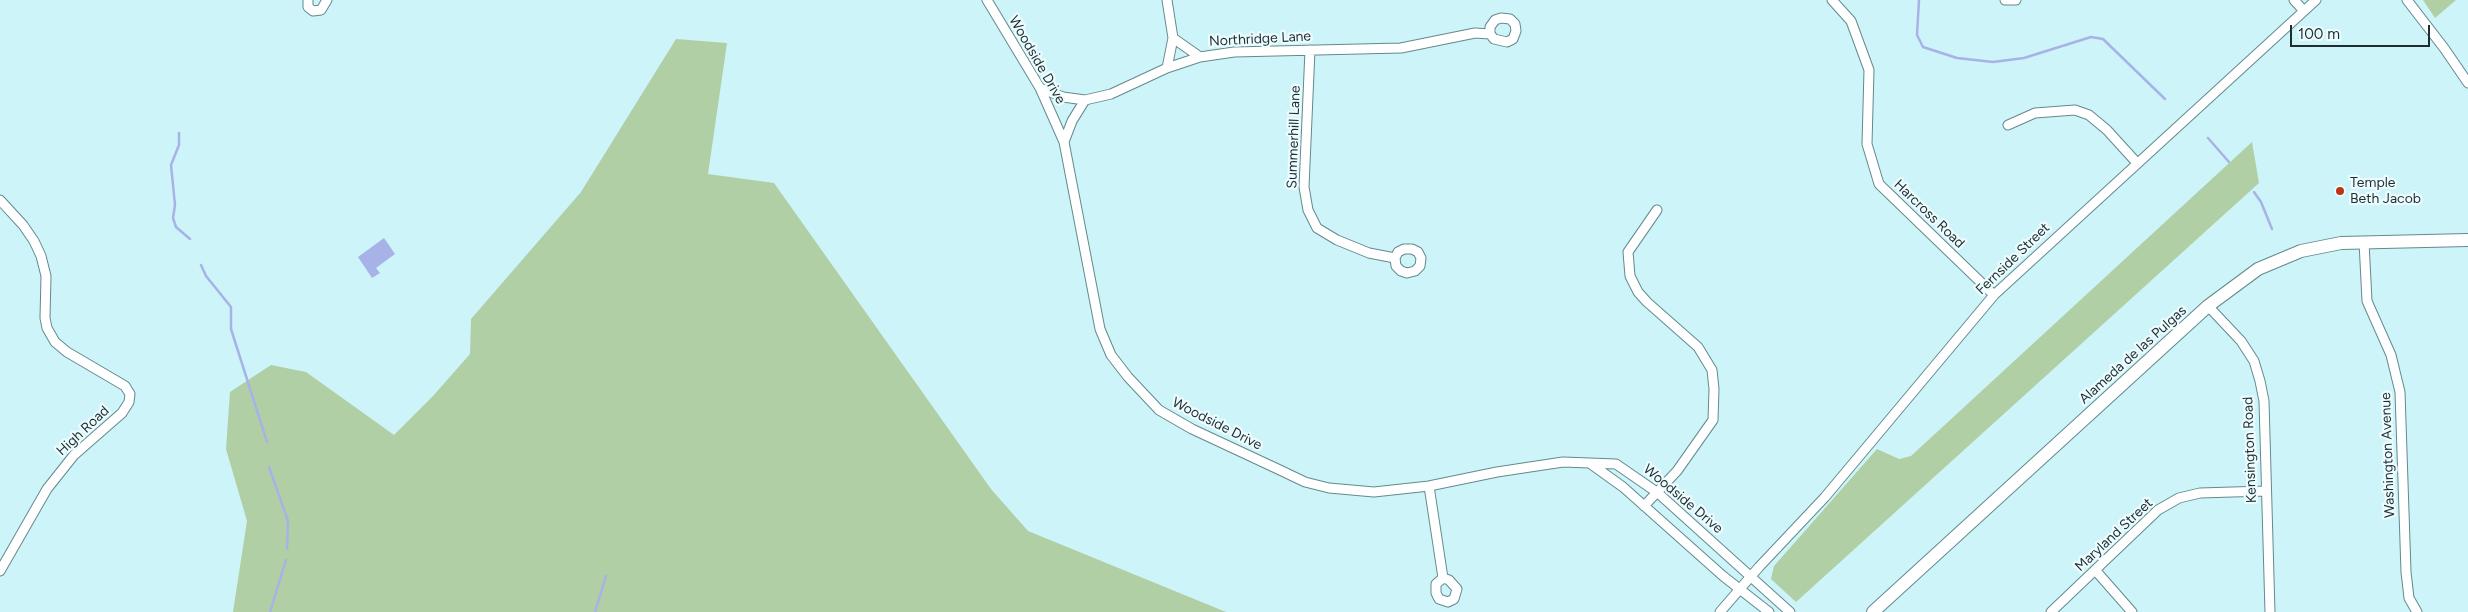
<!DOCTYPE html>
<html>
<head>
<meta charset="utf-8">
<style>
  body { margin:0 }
  #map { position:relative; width:2468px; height:612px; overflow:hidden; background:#ccf4f9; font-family:Figtree,sans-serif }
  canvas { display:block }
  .scale { position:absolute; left:2290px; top:25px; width:140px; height:22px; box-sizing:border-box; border:2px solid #1e2e30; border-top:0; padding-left:6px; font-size:15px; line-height:18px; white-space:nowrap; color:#1e2e30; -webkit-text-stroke:4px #edfcfe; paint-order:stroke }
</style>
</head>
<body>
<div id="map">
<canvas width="2468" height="612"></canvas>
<div class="scale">100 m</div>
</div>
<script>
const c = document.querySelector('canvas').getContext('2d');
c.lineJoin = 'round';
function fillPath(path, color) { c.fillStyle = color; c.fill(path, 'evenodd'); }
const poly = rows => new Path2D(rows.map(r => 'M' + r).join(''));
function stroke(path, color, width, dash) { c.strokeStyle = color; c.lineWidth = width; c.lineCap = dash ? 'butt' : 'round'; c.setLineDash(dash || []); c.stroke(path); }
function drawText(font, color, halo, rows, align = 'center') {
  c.font = font + ' Figtree,sans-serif'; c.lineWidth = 4.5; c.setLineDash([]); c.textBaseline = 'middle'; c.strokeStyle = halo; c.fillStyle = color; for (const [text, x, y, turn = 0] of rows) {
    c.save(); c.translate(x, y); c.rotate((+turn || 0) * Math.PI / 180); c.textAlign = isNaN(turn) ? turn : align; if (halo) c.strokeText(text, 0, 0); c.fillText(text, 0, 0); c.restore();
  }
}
fillPath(poly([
  [2423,0,2456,0,2435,18],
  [676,39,727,43,708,174,774,183,991,489,1028,531,1226,612,233,612,247,521,226,449,230,392,271,365,306,372,394,435,433,396,470,354,471,319,581,192],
  [2252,142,2259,183,1796,602,1771,579,1774,566,1877,449,1899,459,1911,456]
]), '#b1cfa5');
fillPath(poly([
  [384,238,395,254,376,268,380,273,372,278,358,257]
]), '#a7b3e7');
stroke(poly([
  [1919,0,1917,35,1923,47,1957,58,1993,62,2024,58,2091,37,2103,39,2165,99],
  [179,133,179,145,171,165,175,205,173,218,176,227,190,239],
  [2208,138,2229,162],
  [2254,192,2261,202,2272,229],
  [201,265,206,276,231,307,231,329,267,442],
  [269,467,288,521,287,549],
  [270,612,286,560],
  [595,612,606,576]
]), '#a7b3e7', 2.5);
const street = poly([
  [308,0,308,7,313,11,321,10,327,0],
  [987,0,1040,88,1064,142,1100,329,1111,355,1128,377,1159,410,1192,429,1282,471,1305,482,1329,488,1374,492,1429,486,1497,472,1563,462,1616,464,1658,493,1790,612],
  [1832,0,1851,21,1869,70,1867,144,1879,184,1994,295],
  [2005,0,2016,0],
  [2294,0,2304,11],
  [2407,0,2444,48,2468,83],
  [1173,38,1200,57],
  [1310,50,1304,187,1308,210,1317,228,1337,240,1369,253,1395,258,1396,266,1401,271,1407,273,1415,271,1420,266,1421,258,1418,252,1412,249,1404,249,1398,252,1395,258],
  [1167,68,1173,38,1167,0],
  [1040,88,1063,97,1085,100,1111,94,1167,68,1200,57,1234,52,1401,48,1475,33,1490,34,1490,27,1495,20,1501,18,1510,19,1515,24,1516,31,1513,39,1507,42,1494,39,1490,34],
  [2008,125,2035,113,2075,110,2089,115,2107,130,2137,163],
  [1064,142,1072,121,1085,100],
  [0,200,23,225,34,241,41,256,46,276,45,318,47,328,55,342,67,352,125,386,130,394,129,402,122,413,74,455,47,489,0,571],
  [2364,242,2367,301,2391,355,2400,392,2406,572,2409,598,2417,612],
  [2208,306,2241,341,2254,361,2260,381,2264,401,2270,612],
  [1591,464,1623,487,1723,576,1769,612],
  [1429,486,1443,578,1436,584,1436,593,1439,599,1448,602,1454,599,1457,589,1449,580,1443,578],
  [1644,506,1677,471,1713,420,1714,389,1712,370,1698,347,1647,302,1638,292,1630,276,1628,252,1657,210],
  [2096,571,2132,612],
  [1720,612,1759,567,1825,497,1994,295,2316,0],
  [2051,612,2158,510,2179,498,2200,493,2265,491]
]);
const secondary = poly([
  [1873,612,2208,306,2258,269,2301,251,2341,243,2468,240]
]);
stroke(street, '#64898e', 11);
stroke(secondary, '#64898e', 14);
stroke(street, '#fff', 9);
stroke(secondary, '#fff', 12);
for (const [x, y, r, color] of [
  [2340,191,5,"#bf3514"]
]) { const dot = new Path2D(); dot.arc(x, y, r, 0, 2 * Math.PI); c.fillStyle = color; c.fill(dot); stroke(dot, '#edfcfe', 2); }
drawText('14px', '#1e2e30', '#edfcfe', [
  ["Northridge Lane",1260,39,-3],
  ["Woodside Drive",1037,60,60],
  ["Summerhill Lane",1294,137,-88],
  ["Harcross Road",1929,214,44],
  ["Fernside Street",2013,259,-44],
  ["Alameda de las Pulgas",2133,355,-42],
  ["Woodside Drive",1217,424,27],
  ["High Road",83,431,-43],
  ["Kensington Road",2250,450,-92],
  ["Washington Avenue",2388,455,-92],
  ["Woodside Drive",1683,499,40],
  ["Maryland Street",2114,535,-43]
]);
drawText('14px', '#1e2e30', '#edfcfe', [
  ["Temple",2350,183],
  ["Beth Jacob",2350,199]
], 'left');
</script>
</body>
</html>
